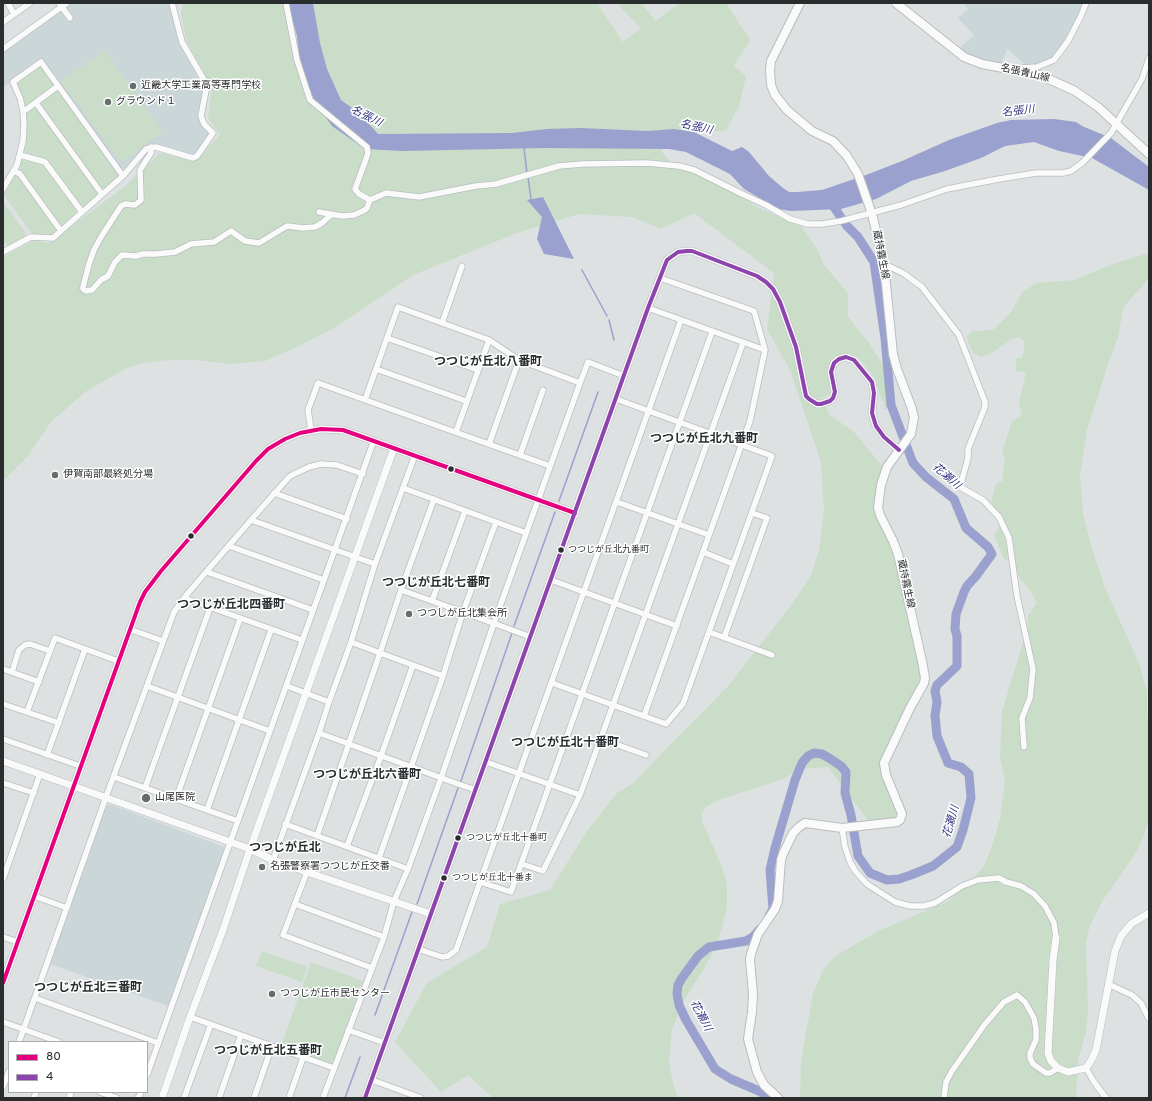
<!DOCTYPE html>
<html>
<head>
<meta charset="utf-8">
<style>
  body { margin:0 }
  #map { position:relative; width:1152px; height:1101px; overflow:hidden; background:#dde1e2; font-family:Overpass,sans-serif }
  canvas { display:block }
  .frame { position:absolute; inset:0; border:4px solid #2a2d2e; pointer-events:none }
  .legend { position:absolute; left:8px; top:1041px; width:140px; height:52px; box-sizing:border-box; background:#fff; border:1px solid #aaabab; margin:0; padding:5px 7px; list-style:none; font-size:12px; color:#2a2d2e }
  .legend li { display:flex; align-items:center; gap:8px; height:20px }
  .legend b { width:20px; border:1px solid #aaabab }
</style>
</head>
<body>
<div id="map">
<canvas width="1152" height="1101"></canvas>
<div class="frame"></div>
<ul class="legend">
<li><b style="height:5px;background:#e5007d"></b>80</li>
<li><b style="height:5px;background:#8e44ad"></b>4</li>
</ul>
</div>
<script>
const c = document.querySelector('canvas').getContext('2d');
c.lineJoin = 'round';
function fillPath(path, color) { c.fillStyle = color; c.fill(path, 'evenodd'); }
const poly = rows => new Path2D(rows.map(r => 'M' + r).join(''));
function stroke(path, color, width, dash) { c.strokeStyle = color; c.lineWidth = width; c.lineCap = dash ? 'butt' : 'round'; c.setLineDash(dash || []); c.stroke(path); }
function drawText(font, color, halo, rows, align = 'center') {
  c.font = font + ' Overpass,"Noto Sans JP",sans-serif'; c.lineWidth = 3; c.setLineDash([]); c.textBaseline = 'middle'; c.strokeStyle = halo; c.fillStyle = color; for (const [text, x, y, turn = 0] of rows) {
    c.save(); c.translate(x, y); c.rotate((+turn || 0) * Math.PI / 180); c.textAlign = isNaN(turn) ? turn : align; if (halo) c.strokeText(text, 0, 0); c.fillText(text, 0, 0); c.restore();
  }
}
fillPath(poly([
  [71,3,170,3,176,32,180,44,204,88,198,112,198,118,202,125,208,131,208,135,195,153,192,155,150,145,145,147,125,169,121,169,43,60,3,87,3,52],
  [964,3,1085,3,1065,42,1051,60,1035,65,1026,65,1007,49,1000,66,969,55,959,49,974,35,958,18,968,9],
  [109,804,224,847,225,850,168,1006,50,964,106,807]
]), '#cad6d8');
fillPath(poly([
  [183,3,597,3,623,42,641,28,618,5,624,3,641,3,656,21,679,3,726,3,750,40,734,66,746,76,739,106,726,130,690,134,657,129,656,135,662,152,675,167,680,170,705,173,727,188,755,206,783,219,801,226,817,249,824,265,848,293,848,317,869,343,882,363,887,372,888,380,890,404,885,410,884,402,880,396,876,381,873,375,859,358,848,354,837,356,831,360,828,367,828,375,831,389,830,395,821,398,830,415,854,432,883,467,875,497,878,517,897,555,923,679,881,763,900,818,869,822,828,767,801,769,781,780,721,799,707,806,702,813,702,821,721,865,727,884,727,909,717,945,706,965,684,1001,672,1029,669,1061,673,1084,678,1098,493,1098,468,1075,441,1092,395,1042,427,983,487,947,500,904,550,890,587,831,617,793,632,784,729,685,792,604,810,577,819,551,824,511,821,462,790,370,767,329,774,273,694,213,661,229,632,217,579,214,517,233,413,275,336,327,297,347,265,361,230,364,197,360,168,360,144,363,127,368,85,392,51,422,28,456,3,481,3,257,32,241,49,243,124,187,160,153,194,161,198,159,220,135,208,118,212,88,186,40,181,13],
  [105,51,163,131,122,163,60,81],
  [39,67,42,68,54,84,53,87,27,106,24,104,17,86,18,82],
  [56,91,60,92,118,173,118,177,105,188,101,188,41,105,41,102],
  [33,107,37,108,97,191,97,195,84,207,80,206,43,159,26,154,24,151,27,131,26,115,27,112],
  [25,159,44,164,76,210,76,213,63,225,59,224,20,170,21,161],
  [14,176,19,176,56,227,55,232,53,234,36,236,32,234,4,195,4,191],
  [3,202,26,233,25,237,9,246,6,245,3,241],
  [1149,253,1149,278,1123,308,1118,338,1109,361,1087,430,1080,475,1083,514,1092,549,1105,588,1139,663,1147,691,1147,713,1149,738,1149,821,1138,850,1103,900,1090,925,1086,943,1088,1008,1086,1033,1078,1060,1076,1098,800,1098,801,1061,813,994,823,970,831,960,842,952,880,930,947,902,969,883,984,866,991,849,1000,819,1005,782,1000,757,1002,711,1028,627,1028,616,1037,603,1029,589,1020,579,1013,563,1004,559,994,535,1001,525,991,502,996,484,1002,481,1005,458,1002,453,1012,421,1022,415,1019,403,1026,372,1016,371,1016,358,1022,358,1025,342,1019,337,1012,339,995,351,981,357,973,353,966,337,973,331,982,331,994,329,1011,312,1022,293,1036,283,1075,280,1113,264],
  [262,951,307,967,302,982,256,966],
  [311,962,363,981,335,1060,331,1064,281,1046]
]), '#c9ddc9');
fillPath(poly([
  [288,3,313,3,320,43,327,69,336,89,341,100,359,113,378,134,512,133,547,129,581,128,646,131,674,129,694,132,732,151,742,147,749,152,769,176,783,188,789,192,797,192,822,190,866,175,902,161,949,140,997,123,1011,120,1054,119,1076,122,1082,126,1111,138,1149,167,1149,190,1092,158,1059,151,1034,142,1005,146,981,158,945,171,911,181,876,199,841,209,791,211,778,209,744,189,730,174,686,152,669,149,544,148,402,151,365,149,332,126,315,102,304,74,299,54,297,36],
  [543,197,574,259,544,254,537,239,542,217,527,200]
]), '#9aa1ce');
stroke(poly([
  [524,148,527,174],
  [528,177,531,199],
  [582,270,607,316],
  [609,320,614,340],
  [559,501,598,392],
  [514,626,555,512],
  [461,781,512,633],
  [417,904,458,788],
  [375,1015,412,912],
  [345,1098,360,1057]
]), '#9aa1ce', 1.5);
stroke(poly([
  [769,916,773,909,770,870,775,848,795,780,802,763,808,756,814,753,822,754,829,758,841,766,846,772,845,793,851,815,858,856,870,873,887,880,899,879,911,875,933,866,957,847,963,830,971,798,969,774,961,767,948,763,937,736,935,716,937,702,935,691,937,685,957,666,957,636,955,629,956,614,964,592,967,586,976,576,992,554,988,547,966,528,954,499,926,477,913,463,891,405,885,338,874,262,858,237,847,226,829,200],
  [760,929,753,937,746,941,709,947,698,956,682,978,678,985,677,994,679,1005,686,1020,715,1069,731,1079,759,1091,771,1098]
]), '#9aa1ce', 9);
const minor = poly([
  [8,3,14,14],
  [59,3,70,18],
  [286,3,297,60,310,100,367,147,368,153,365,162,355,189,359,194,370,200,386,193,419,197,476,186,496,184,559,166,582,164,647,163,679,166,694,170,740,193,766,205,790,219,808,224,822,224,841,221,901,205,947,189,999,179,1036,173,1063,173,1071,171,1082,163,1111,133,1142,79,1149,58],
  [3,22,30,3],
  [3,49,67,3],
  [1021,71,1023,68,1037,67,1054,60,1068,41,1081,16,1086,3],
  [36,103,102,194],
  [23,111,27,109,58,86],
  [151,147,151,153,140,170,141,200,135,205,125,204,121,206,101,237,94,250,89,264,83,287,83,289,86,291,92,290,101,280,108,276,115,262,122,255,136,256,143,254,156,254,175,252,191,244,214,242,231,231,245,241,259,243,287,226,303,228,315,227,322,223,331,215],
  [20,155,45,162,82,212],
  [14,171,20,174,61,231],
  [3,189,17,165,23,141,24,124,23,111,20,98,13,82,41,62,123,176],
  [319,212,342,216,354,215,365,210,367,208,370,200],
  [3,252,31,237,53,238,123,176,146,149,156,147,193,158,197,156,213,133,204,124,201,116,207,85,182,42,172,3],
  [884,264,903,273,922,287,959,335,985,402,985,407,968,449,968,458,960,487,983,500,999,517,1009,538,1017,596,1033,669,1030,698,1022,718,1024,747],
  [648,308,765,350,754,311,660,278],
  [442,323,462,266],
  [387,338,478,370],
  [376,369,466,401],
  [580,383,588,362,624,376],
  [311,430,308,410,318,383,550,466],
  [456,432,489,340],
  [489,444,519,360],
  [520,455,543,390],
  [403,488,526,533],
  [274,493,347,519],
  [617,502,709,535],
  [251,520,375,564],
  [496,522,463,612,443,676,380,653,401,590,463,612,531,637],
  [229,546,324,580],
  [703,552,733,564],
  [207,572,313,610],
  [551,580,677,626],
  [401,590,434,499],
  [184,598,302,640],
  [432,601,465,511],
  [129,629,163,641],
  [709,632,772,655],
  [724,638,767,518,752,513],
  [3,669,39,682],
  [12,672,19,650,25,645,30,644,50,651],
  [552,683,613,705,743,343],
  [147,686,270,731],
  [287,686,329,702],
  [3,704,59,723],
  [27,712,55,638,118,661],
  [644,716,750,421,765,350],
  [319,733,458,784,476,790],
  [3,739,80,766],
  [601,739,646,755],
  [47,755,85,649],
  [486,762,580,795],
  [114,777,238,821],
  [3,783,34,793],
  [145,788,210,608],
  [176,799,240,619],
  [207,810,271,630],
  [285,824,408,869],
  [842,828,845,847,850,862,856,872,867,884,895,902,910,906,924,906,935,903,962,886,978,880,999,878,1006,882,1021,886,1034,894,1045,906,1054,923,1056,938],
  [317,836,380,653,351,642],
  [347,846,381,756,413,665],
  [379,858,443,676],
  [273,860,319,733,329,702,351,642,375,564,415,455],
  [522,864,543,871,580,795,613,705,666,724,683,704,772,456,616,399],
  [307,872,283,935,372,968],
  [3,879,40,774],
  [480,882,681,320],
  [34,896,67,908],
  [295,904,384,937],
  [3,937,18,942],
  [418,949,442,957,448,956,456,950,480,882,511,892,712,332],
  [1108,984,1132,995,1141,1003,1149,1019],
  [35,998,158,1043],
  [190,1017,334,1068],
  [3,1022,59,1042],
  [348,1030,385,1043],
  [19,1042,106,797,174,612,188,593,251,520,289,477,294,474,309,467,321,464,337,465,363,474],
  [1086,1068,1094,1082,1106,1098],
  [147,1075,374,440],
  [372,1080,421,1098],
  [3,1087,9,1071],
  [100,1092,117,1098],
  [34,1098,36,1092],
  [69,1098,71,1092],
  [138,1098,141,1092],
  [184,1098,211,1024],
  [219,1098,241,1035],
  [254,1098,272,1046],
  [289,1098,303,1058],
  [323,1098,384,937,394,901,408,869,441,778,494,623,580,383,519,360,489,340,398,307,365,400],
  [944,1098,946,1082,952,1071,985,1024,1004,1002,1017,995,1025,1002,1034,1018,1036,1029,1036,1040,1030,1053,1030,1058,1033,1064,1046,1073,1050,1073,1058,1068]
]);
const tertiary = poly([
  [3,761,250,849,273,860,307,872,431,914],
  [1056,938,1053,960,1048,1053,1051,1061,1058,1068,1068,1072,1086,1068,1092,1059,1096,1050,1115,951,1121,936,1131,924,1149,913],
  [3,983,140,602,145,592,161,571,256,461,268,449,285,439,300,433,321,429,343,430,575,513],
  [162,1098,190,1017,223,930,250,849,394,448],
  [365,1098,648,308,667,260,678,252,687,251,692,251,757,276,766,282,773,289,780,302,796,347,806,396,809,399,817,404,821,404,830,401,833,398,835,392,831,372,834,363,839,359,846,357,854,360,872,382,874,393,872,413,876,426,884,437,899,450]
]);
const secondary = poly([
  [896,3,964,57,982,64,1040,75,1075,91,1098,107,1149,154],
  [778,1098,764,1085,757,1072,748,1039,752,1012,753,994,750,960,751,954,758,934,775,909,778,901,781,860,783,854,793,833,799,827,805,823,842,828,897,822,900,820,902,814,886,775,884,763,910,708,924,683,925,678,922,661,898,554,893,541,880,515,878,508,881,485,887,467,911,434,914,417,911,406,897,369,893,354,884,264,872,214,858,174,847,156,833,141,812,131,787,110,775,95,771,85,770,70,771,61,800,3]
]);
stroke(minor, '#b9bdbd', 7);
stroke(tertiary, '#b9bdbd', 8);
stroke(secondary, '#b9bdbd', 10);
stroke(minor, '#fafafb', 5.5);
stroke(tertiary, '#fafafb', 7);
stroke(secondary, '#fafafb', 8);
stroke(poly([
  [3,983,140,602,145,592,161,571,256,461,268,449,285,439,300,433,321,429,343,430,575,513]
]), '#e5007d', 4);
stroke(poly([
  [365,1098,648,308,667,260,678,252,687,251,692,251,757,276,766,282,773,289,780,302,796,347,806,396,809,399,817,404,821,404,830,401,833,398,835,392,831,372,834,363,839,359,846,357,854,360,872,382,874,393,872,413,876,426,884,437,899,450]
]), '#8e44ad', 4);
for (const [x, y, r, color] of [
  [133,86,4,"#696c6d"],
  [108,102,4,"#696c6d"],
  [451,469,3.5,"#2a2d2e"],
  [55,475,4,"#696c6d"],
  [191,536,3.5,"#2a2d2e"],
  [561,550,3.5,"#2a2d2e"],
  [409,614,4,"#696c6d"],
  [146,798,5,"#696c6d"],
  [458,838,3.5,"#2a2d2e"],
  [262,867,4,"#696c6d"],
  [444,878,3.5,"#2a2d2e"],
  [272,994,4,"#696c6d"]
]) { const dot = new Path2D(); dot.arc(x, y, r, 0, 2 * Math.PI); c.fillStyle = color; c.fill(dot); stroke(dot, '#fff', 1.5); }
drawText('9px', '#2a2d2e', '#fff', [
  ["つつじが丘北九番町",568,550],
  ["つつじが丘北十番町",466,838],
  ["つつじが丘北十番ま",452,878]
], 'left');
drawText('10px', '#2a2d2e', '#fff', [
  ["名張青山線",1025,74,13],
  ["蔵持霧生線",880,255,79],
  ["蔵持霧生線",905,584,78]
]);
drawText('10px', '#2a2d2e', '#fff', [
  ["近畿大学工業高等専門学校",141,86],
  ["グラウンド１",116,102],
  ["伊賀南部最終処分場",63,475],
  ["つつしが丘北集会所",417,614],
  ["山尾医院",155,798],
  ["名張警察署つつじが丘交番",270,867],
  ["つつじが丘市民センター",280,994]
], 'left');
drawText('italic 11px', '#353682', '#fff', [
  ["名張川",1018,112,-6],
  ["名張川",366,117,27],
  ["名張川",696,128,13],
  ["花瀬川",946,477,41],
  ["花瀬川",952,822,-74],
  ["花瀬川",700,1016,62]
]);
drawText('bold 12px', '#292f30', '#fff', [
  ["つつじが丘北八番町",488,363],
  ["つつじが丘北九番町",704,440],
  ["つつじが丘北七番町",436,584],
  ["つつじが丘北四番町",231,606],
  ["つつじが丘北十番町",565,744],
  ["つつじが丘北六番町",367,776],
  ["つつじが丘北",285,849],
  ["つつじが丘北三番町",88,989],
  ["つつじが丘北五番町",268,1052]
]);
</script>
</body>
</html>
